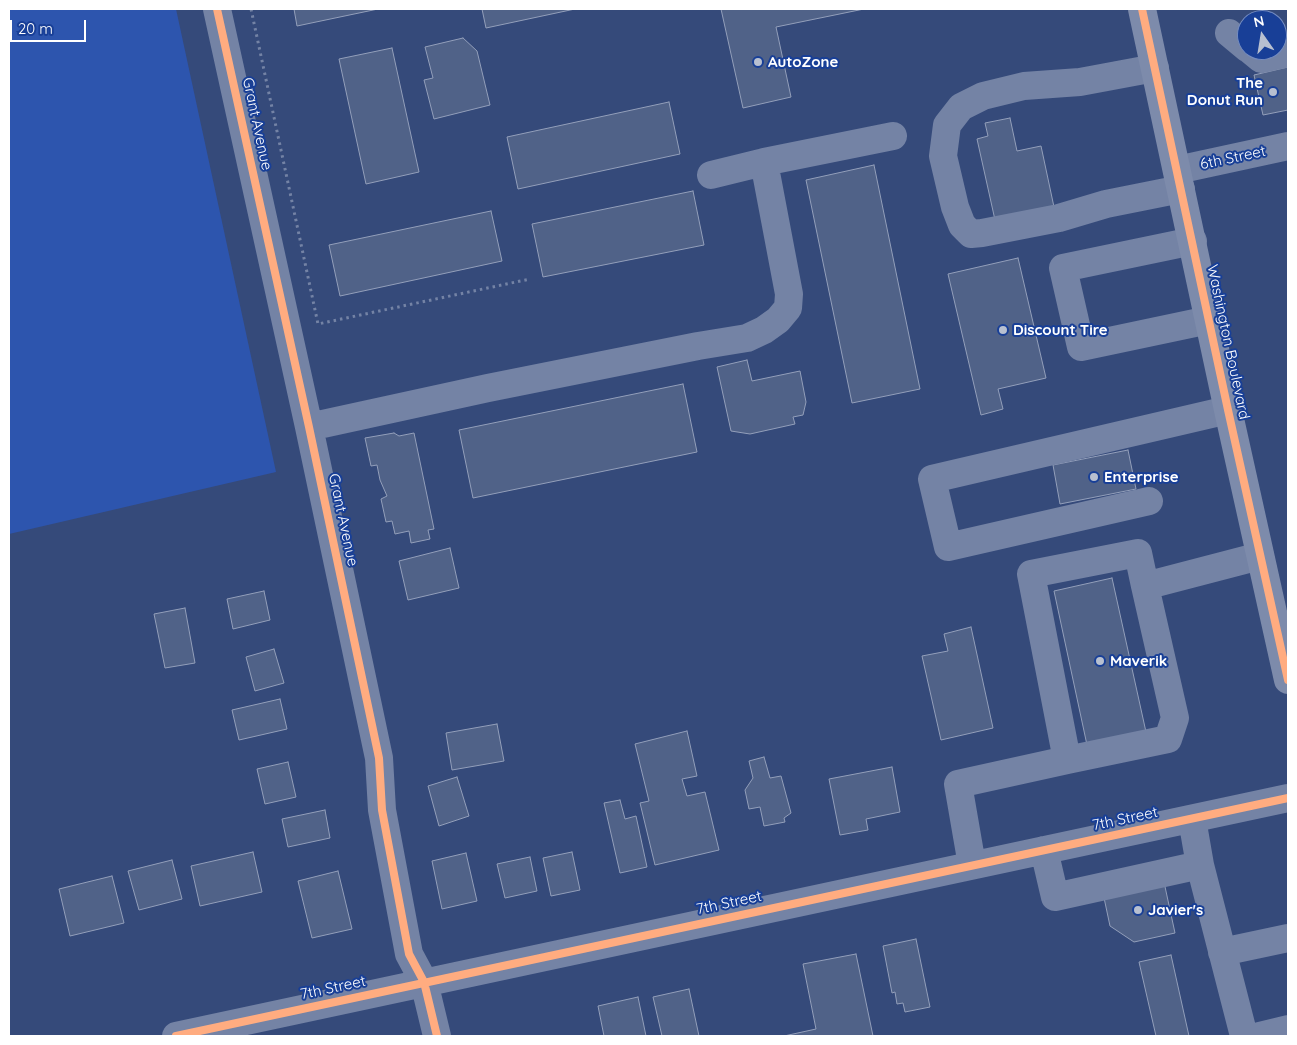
<!DOCTYPE html>
<html>
<head>
<meta charset="utf-8">
<style>
  body { margin:0 }
  #map { position:relative; width:1297px; height:1045px; overflow:hidden; background:#354a7a; font-family:Quicksand,sans-serif }
  canvas { display:block }
  .frame { position:absolute; inset:0; border:10px solid #fff; pointer-events:none }
  .north { position:absolute; left:1237px; top:10px; width:50px; height:50px; box-sizing:border-box; background:#183f97; border:1px solid #748cc1; border-radius:50%; rotate:347deg; font-size:14px; font-weight:700; line-height:20px; text-align:center; color:#fff }
  .north::after { content:''; display:block; margin:auto; width:18px; height:22px; background:#b8c0d0; clip-path:polygon(50% 0,100% 100%,50% 72%,0 100%) }
  .scale { position:absolute; left:10px; top:20px; width:76px; height:22px; box-sizing:border-box; border:2px solid #fff; border-top:0; padding-left:6px; font-size:15px; line-height:18px; white-space:nowrap; color:#fff; -webkit-text-stroke:4px #183f97; paint-order:stroke }
</style>
</head>
<body>
<div id="map">
<canvas width="1297" height="1045"></canvas>
<div class="frame"></div>
<div class="north">N</div>
<div class="scale">20 m</div>
</div>
<script>
const c = document.querySelector('canvas').getContext('2d');
c.lineJoin = 'round';
function fillPath(path, color) { c.fillStyle = color; c.fill(path, 'evenodd'); }
const poly = rows => new Path2D(rows.map(r => 'M' + r).join(''));
function stroke(path, color, width, dash) { c.strokeStyle = color; c.lineWidth = width; c.lineCap = dash ? 'butt' : 'round'; c.setLineDash(dash || []); c.stroke(path); }
function drawText(font, color, halo, rows, align = 'center') {
  c.font = font + ' Quicksand,sans-serif'; c.lineWidth = 4; c.setLineDash([]); c.textBaseline = 'middle'; c.strokeStyle = halo; c.fillStyle = color; for (const [text, x, y, turn = 0] of rows) {
    c.save(); c.translate(x, y); c.rotate((+turn || 0) * Math.PI / 180); c.textAlign = isNaN(turn) ? turn : align; if (halo) c.strokeText(text, 0, 0); c.fillText(text, 0, 0); c.restore();
  }
}
fillPath(poly([
  [9,9,176,9,276,472,9,534]
]), '#2d55ae');
const building = poly([
  [294,9,378,9,297,26,294,9],
  [482,9,575,9,486,28,482,9],
  [721,9,864,9,776,27,791,97,743,108,721,9],
  [463,38,477,51,490,105,434,119,424,80,433,78,425,47,463,38],
  [392,48,419,172,366,184,339,59,392,48],
  [1288,67,1288,110,1263,115,1254,75,1288,67],
  [669,102,680,154,518,189,507,137,669,102],
  [1010,118,1017,151,1041,146,1054,207,995,220,977,139,988,136,985,123,1010,118],
  [874,165,920,389,852,403,806,180,874,165],
  [693,191,704,245,543,277,532,224,693,191],
  [491,211,502,261,340,296,329,245,491,211],
  [1018,258,1046,378,998,389,1003,409,981,415,948,274,1018,258],
  [747,360,752,381,800,371,806,402,803,415,793,417,795,424,750,434,731,431,717,367,747,360],
  [683,384,697,452,473,498,459,430,683,384],
  [394,433,399,436,414,433,434,529,428,530,430,539,411,543,409,531,395,534,392,521,386,522,381,499,387,496,380,480,377,465,371,466,365,438,394,433],
  [1128,450,1136,489,1060,504,1053,465,1128,450],
  [450,548,459,588,408,600,399,561,450,548],
  [1112,578,1146,732,1087,745,1054,591,1112,578],
  [264,591,270,620,233,629,227,599,264,591],
  [185,608,195,663,165,668,154,614,185,608],
  [971,627,993,728,941,740,922,656,948,651,944,634,971,627],
  [274,649,284,683,255,691,246,657,274,649],
  [280,699,287,729,239,740,232,710,280,699],
  [497,724,504,761,452,770,446,733,497,724],
  [687,731,697,776,682,779,687,796,705,792,719,850,655,865,640,803,649,801,635,744,687,731],
  [764,757,770,778,781,776,791,813,784,818,785,822,764,826,760,807,749,809,745,790,753,778,749,761,764,757],
  [288,762,296,797,265,804,257,769,288,762],
  [892,767,900,812,866,819,868,830,840,835,829,779,892,767],
  [457,777,469,816,439,826,428,786,457,777],
  [620,800,625,819,636,816,647,867,620,873,604,803,620,800],
  [325,810,330,838,288,847,282,819,325,810],
  [253,852,262,892,200,906,191,866,253,852],
  [572,852,580,890,551,896,543,858,572,852],
  [466,853,477,901,442,909,432,861,466,853],
  [530,857,537,891,505,898,497,864,530,857],
  [172,860,182,899,139,910,128,871,172,860],
  [338,871,352,929,312,938,298,881,338,871],
  [112,876,124,923,70,936,59,889,112,876],
  [1164,882,1175,933,1134,942,1110,926,1103,893,1164,882],
  [916,939,930,1007,905,1012,903,1003,897,1004,895,992,892,993,883,946,916,939],
  [856,954,873,1036,784,1036,816,1029,803,964,856,954],
  [1171,955,1189,1036,1156,1036,1139,962,1171,955],
  [689,989,699,1036,662,1036,653,997,689,989],
  [638,997,646,1036,604,1036,598,1006,638,997]
]);
fillPath(building, '#506288');
stroke(building, '#939fba', 1);
stroke(poly([
  [251,9,318,324,530,279]
]), '#7483a5', 3, [2.5, 4]);
stroke(poly([
  [217,9,309,427,379,758,382,810,409,954,424,982,437,1036],
  [1229,33,1247,48],
  [1250,50,1261,59,1288,53],
  [1155,68,1080,82,1024,86,983,96,961,107,947,125,943,156,955,207,962,225,971,234,982,233,1059,218,1106,204,1181,189],
  [1177,170,1288,146],
  [711,175,764,162],
  [1193,241,1063,268,1081,347,1209,320],
  [309,427,488,388,698,346,747,338,764,330,778,320,788,308,789,294,764,162,893,136],
  [1149,501,948,547,932,479,1228,410],
  [1067,760,1168,739,1175,718,1145,586],
  [1192,819,1200,865,1244,1036],
  [1044,850,1055,897,1200,865],
  [972,865,958,784,1067,760,1031,574,1138,553,1145,586,1260,556],
  [1222,952,1288,938],
  [176,1036,1288,798],
  [1259,1036,1288,1029]
]), '#7483a5', 28);
stroke(poly([
  [1142,9,1228,410,1288,680]
]), '#7d8bab', 28);
stroke(poly([
  [217,9,309,427,379,758,382,810,409,954,424,982,437,1036],
  [1142,9,1228,410,1288,680],
  [176,1036,1288,798]
]), '#ffac80', 8);
for (const [x, y, r, color] of [
  [758,62,5,"#b8c0d0"],
  [1273,92,5,"#b8c0d0"],
  [1003,330,5,"#b8c0d0"],
  [1094,477,5,"#b8c0d0"],
  [1100,661,5,"#b8c0d0"],
  [1138,910,5,"#b8c0d0"]
]) { const dot = new Path2D(); dot.arc(x, y, r, 0, 2 * Math.PI); c.fillStyle = color; c.fill(dot); stroke(dot, '#183f97', 2); }
drawText('bold 15px', '#fff', '#183f97', [
  ["AutoZone",768,62],
  ["The",1263,83,"right"],
  ["Donut Run",1263,100,"right"],
  ["Discount Tire",1013,330],
  ["Enterprise",1104,477],
  ["Maverik",1110,661],
  ["Javier's",1148,910]
], 'left');
drawText('15px', '#fff', '#183f97', [
  ["Grant Avenue",257,124,78],
  ["6th Street",1233,158,-12],
  ["Washington Boulevard",1228,342,78],
  ["Grant Avenue",343,520,78],
  ["7th Street",1125,819,-12],
  ["7th Street",729,903,-12],
  ["7th Street",333,988,-12]
]);
</script>
</body>
</html>
